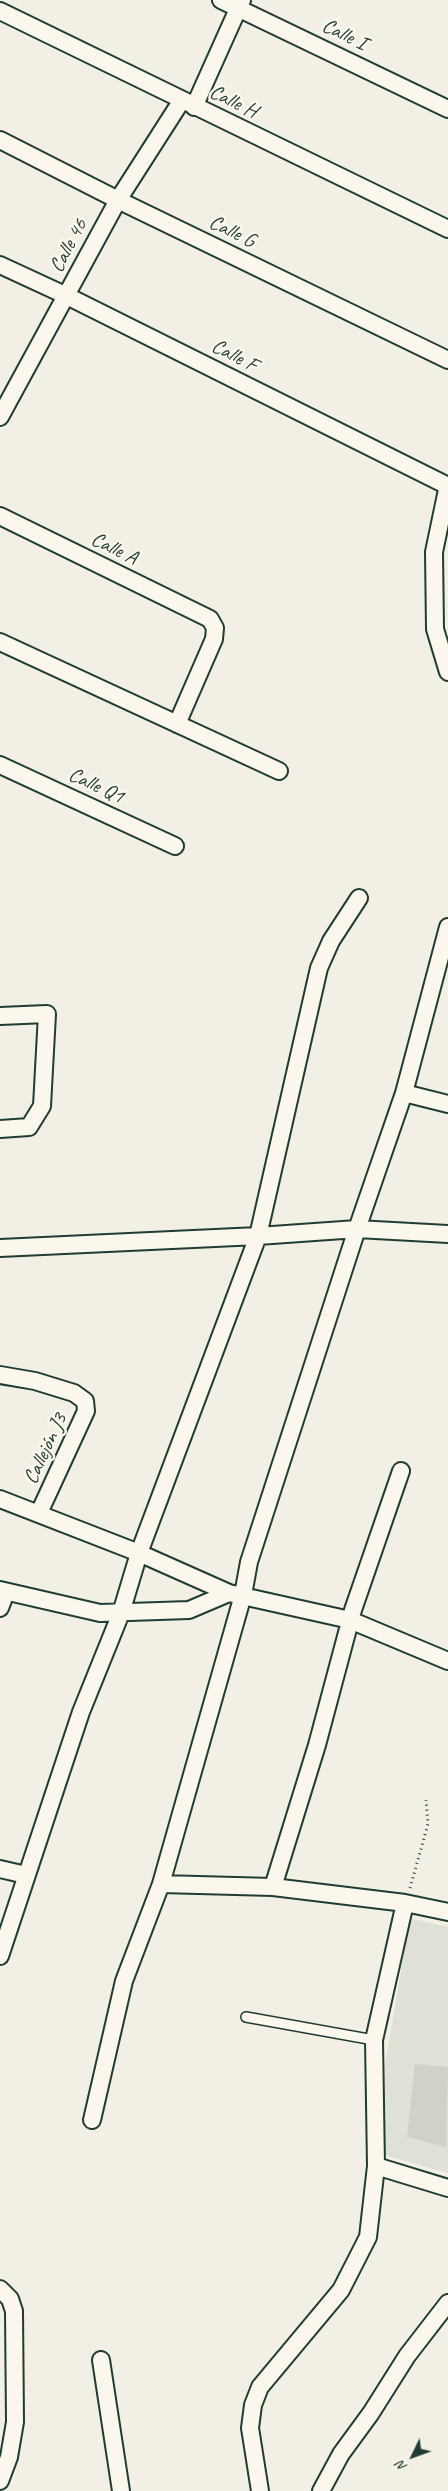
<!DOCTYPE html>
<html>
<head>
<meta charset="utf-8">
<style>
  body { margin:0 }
  #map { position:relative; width:448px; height:2491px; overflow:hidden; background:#f2f0e5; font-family:Caveat,sans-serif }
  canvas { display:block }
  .north { position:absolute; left:388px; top:2431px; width:50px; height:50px; -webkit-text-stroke:4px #fbf7ec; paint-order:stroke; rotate:228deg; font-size:14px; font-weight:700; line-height:20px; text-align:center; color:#1f3d34 }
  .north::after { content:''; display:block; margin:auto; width:18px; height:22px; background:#1f3d34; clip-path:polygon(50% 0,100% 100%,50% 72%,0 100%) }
</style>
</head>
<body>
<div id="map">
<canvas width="448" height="2491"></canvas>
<div class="north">N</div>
</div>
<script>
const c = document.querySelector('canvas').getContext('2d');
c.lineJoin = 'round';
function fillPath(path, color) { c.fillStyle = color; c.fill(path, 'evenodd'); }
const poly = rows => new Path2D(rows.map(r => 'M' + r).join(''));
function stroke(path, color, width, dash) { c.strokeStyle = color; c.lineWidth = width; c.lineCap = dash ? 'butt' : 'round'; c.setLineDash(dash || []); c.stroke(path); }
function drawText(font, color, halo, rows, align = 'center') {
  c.font = font + ' Caveat,sans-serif'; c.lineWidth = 5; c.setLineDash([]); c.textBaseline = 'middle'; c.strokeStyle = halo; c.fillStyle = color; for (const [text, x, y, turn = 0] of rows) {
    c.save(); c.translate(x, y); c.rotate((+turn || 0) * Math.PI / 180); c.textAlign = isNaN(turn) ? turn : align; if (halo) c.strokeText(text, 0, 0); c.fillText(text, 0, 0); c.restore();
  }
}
fillPath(poly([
  [410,1918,448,1927,448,2173,384,2155,385,2065]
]), '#e0e1d6');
fillPath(poly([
  [415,2064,448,2067,446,2147,407,2137]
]), '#cfd2c8');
const lane = poly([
  [246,2017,374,2040]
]);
const street = poly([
  [221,0,448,109],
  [0,11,448,229],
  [194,107,242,0],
  [0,140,118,200,448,360],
  [0,265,67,296,448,486],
  [0,417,118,200,182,100],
  [448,485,434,552,435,629,448,672],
  [0,516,210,619,215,628,214,639,177,724],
  [0,642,279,771],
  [0,765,175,846],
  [0,1016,47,1014,42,1106,29,1127,0,1129],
  [404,1093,448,1104],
  [0,1248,258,1236,357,1229,448,1234],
  [0,1375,35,1381,74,1393,85,1401,86,1411,39,1513],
  [0,1499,139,1553,229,1593,350,1620,448,1661],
  [0,1590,100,1613,189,1610,229,1593],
  [0,1608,6,1592],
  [0,1869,26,1875],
  [161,1884,273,1887,405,1903,448,1912],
  [273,1887,317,1745,353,1610,401,1471],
  [0,1956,81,1712,121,1613,139,1553,258,1236,319,968,331,941,359,898],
  [92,2120,124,1981,161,1884,243,1595,249,1562,357,1229,404,1093,448,927],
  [376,2166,448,2188],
  [0,2289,10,2299,14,2311,15,2422,9,2457,0,2481],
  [101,2360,121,2491],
  [260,2491,250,2428,253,2405,260,2387,341,2290,368,2237,376,2166,374,2040,405,1903],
  [321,2491,341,2454,371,2413,407,2356,448,2303]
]);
stroke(lane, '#1f3d34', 12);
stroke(street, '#1f3d34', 20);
stroke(poly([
  [410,1888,428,1824,426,1800]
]), '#1f3d34', 3, [1, 4]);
stroke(lane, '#fbf7ec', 9);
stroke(street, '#fbf7ec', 16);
drawText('21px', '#1f3d34', '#fbf7ec', [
  ["Calle I",344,35,26],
  ["Calle H",233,102,26],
  ["Calle G",232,232,26],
  ["Calle 46",69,246,-62],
  ["Calle F",234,356,27],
  ["Calle A",114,549,26],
  ["Calle Q1",96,786,25],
  ["Callejón J3",46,1449,-65]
]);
</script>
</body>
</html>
